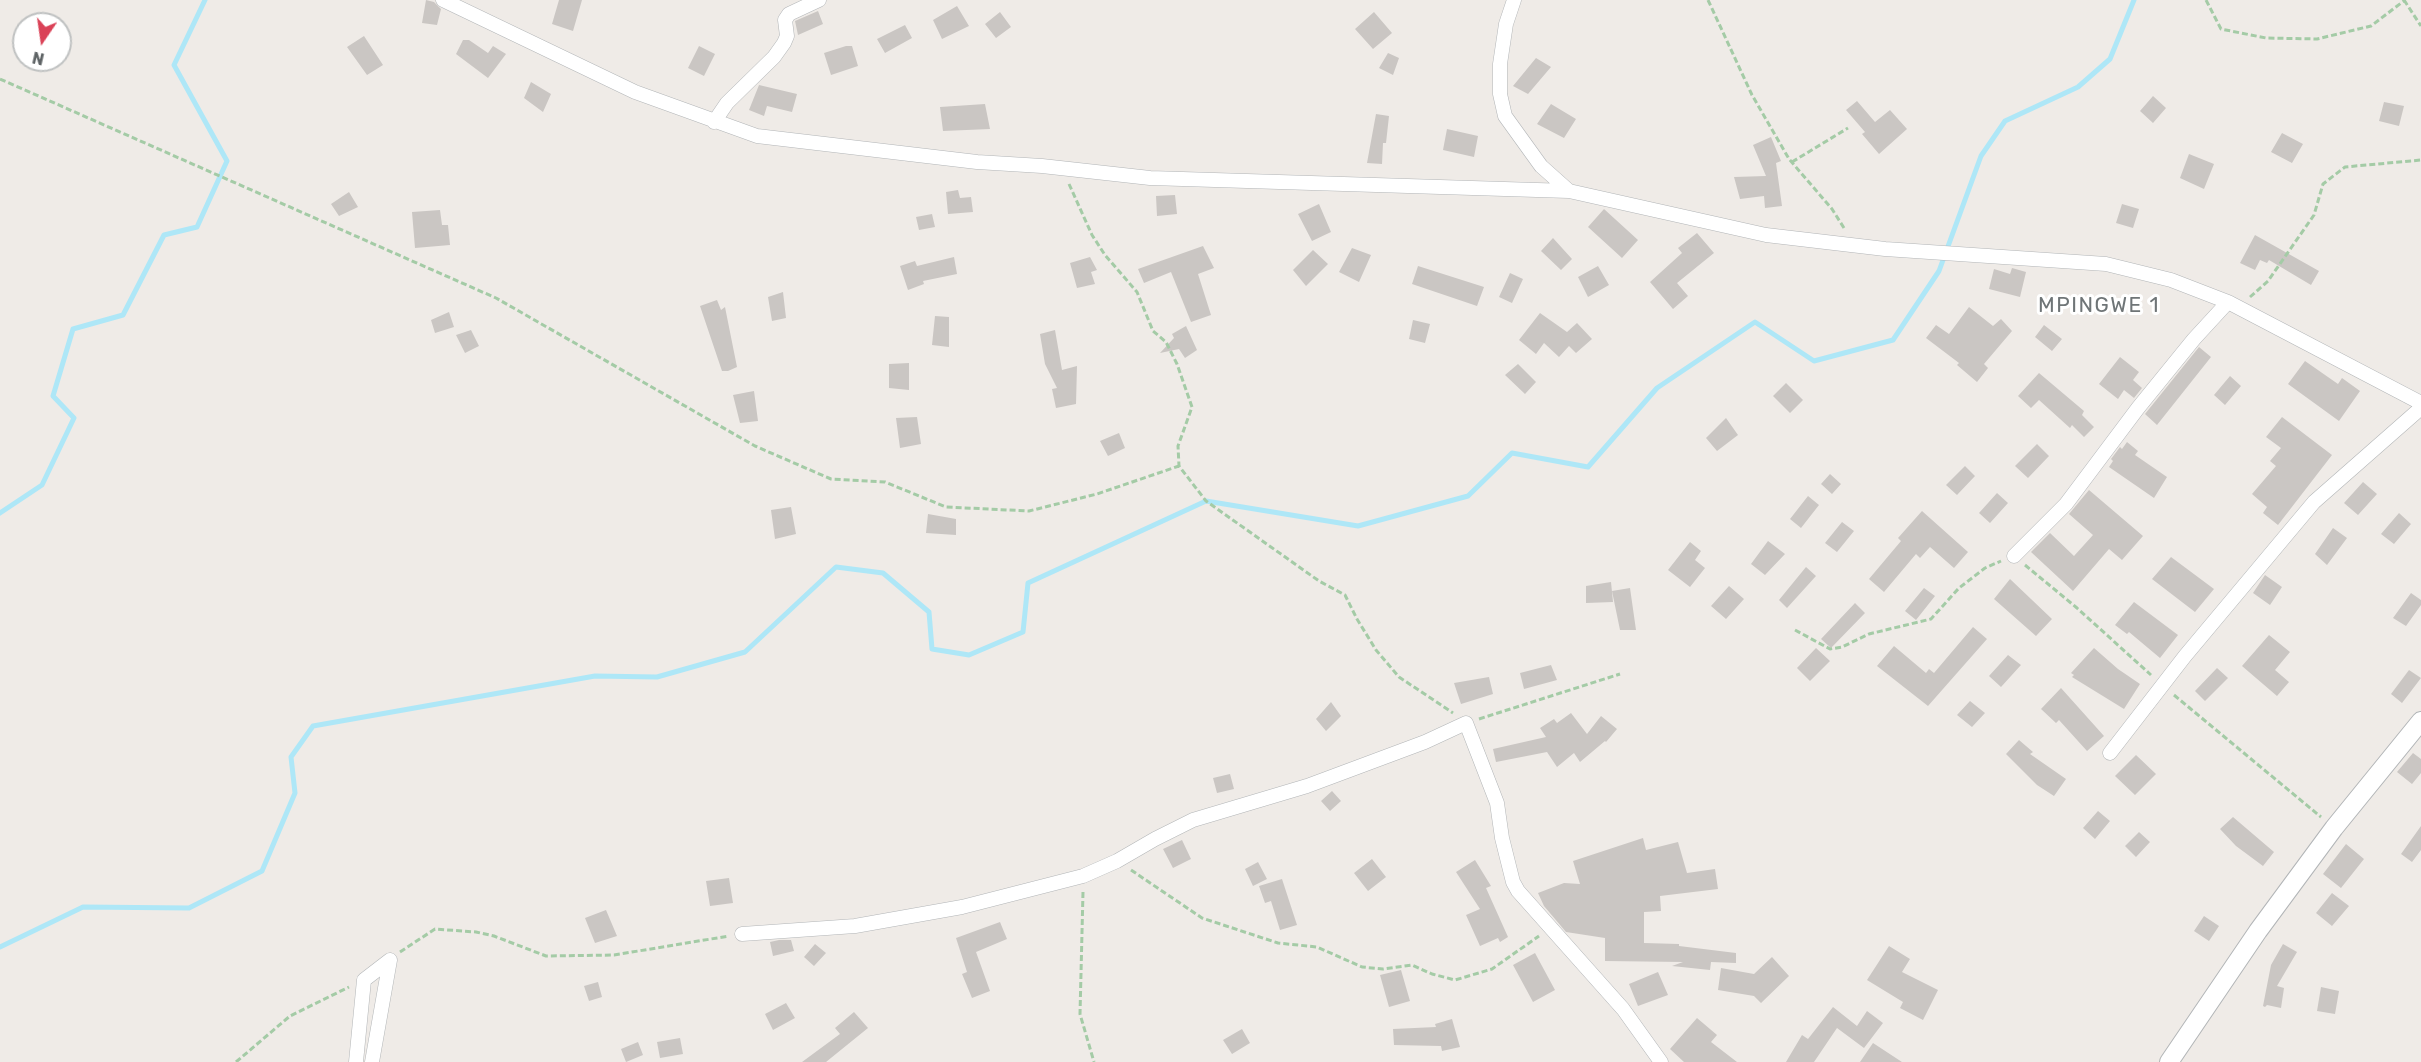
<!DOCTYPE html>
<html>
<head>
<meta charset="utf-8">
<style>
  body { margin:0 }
  #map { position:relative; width:2421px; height:1062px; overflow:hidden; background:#efebe7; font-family:Rubik,sans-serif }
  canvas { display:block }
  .north { position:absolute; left:12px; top:12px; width:60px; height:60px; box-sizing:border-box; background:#fff; border:2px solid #bfc1c1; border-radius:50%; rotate:193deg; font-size:16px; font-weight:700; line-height:24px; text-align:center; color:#5e6365 }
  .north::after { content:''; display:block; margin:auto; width:21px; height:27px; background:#da4257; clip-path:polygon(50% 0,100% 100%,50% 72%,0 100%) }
</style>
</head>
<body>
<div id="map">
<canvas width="2421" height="1062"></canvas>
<div class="north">N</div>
</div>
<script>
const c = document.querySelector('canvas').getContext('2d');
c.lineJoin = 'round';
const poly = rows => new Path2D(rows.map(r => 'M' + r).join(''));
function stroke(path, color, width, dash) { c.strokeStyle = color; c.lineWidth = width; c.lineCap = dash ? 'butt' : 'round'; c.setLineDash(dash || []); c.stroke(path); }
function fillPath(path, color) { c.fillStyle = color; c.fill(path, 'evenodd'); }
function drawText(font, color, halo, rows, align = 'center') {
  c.font = font + ' Rubik,sans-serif'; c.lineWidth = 6; c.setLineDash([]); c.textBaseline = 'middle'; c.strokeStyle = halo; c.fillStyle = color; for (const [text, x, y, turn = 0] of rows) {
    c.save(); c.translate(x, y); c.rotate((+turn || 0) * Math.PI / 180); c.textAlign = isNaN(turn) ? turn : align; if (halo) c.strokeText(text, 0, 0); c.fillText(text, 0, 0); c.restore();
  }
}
stroke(poly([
  [0,513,42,485,74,418,53,396,73,329,123,315,164,235,197,227,227,161,174,65,205,0],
  [0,947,83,907,189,908,262,871,295,793,291,757,313,726,595,676,657,677,745,652,836,567,883,573,929,612,932,649,969,655,1023,632,1028,583,1206,501,1358,526,1468,496,1512,453,1588,467,1657,388,1755,322,1814,361,1893,340,1939,271,1981,156,2005,121,2078,87,2110,59,2134,0]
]), '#aee7f7', 5);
fillPath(poly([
  [426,0,434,2,441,9,437,25,422,23],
  [559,0,582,0,573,31,552,24],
  [957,6,969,26,942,39,933,20],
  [818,11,823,24,798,35,795,21],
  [1000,12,1011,27,996,38,985,24],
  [1374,12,1392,33,1373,49,1355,29],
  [905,25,912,38,885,53,877,39],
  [364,36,383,65,367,75,347,47],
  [463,40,469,40,488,53,493,46,506,54,488,78,456,54],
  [699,46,715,54,704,76,688,68],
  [846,46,852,46,858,66,831,75,824,53],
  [1388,53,1399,58,1393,75,1379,68],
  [1536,58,1551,67,1528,94,1513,86],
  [531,82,551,94,543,112,524,98],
  [759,85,797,94,792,112,767,106,764,116,749,110],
  [2153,96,2166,108,2153,123,2140,111],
  [1857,101,1875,122,1890,110,1907,129,1879,154,1862,134,1865,132,1846,110],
  [2384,102,2404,106,2399,126,2379,121],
  [985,104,990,129,943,131,940,107],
  [1551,104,1576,119,1564,138,1537,124],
  [1376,114,1389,116,1386,143,1383,143,1382,164,1367,163],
  [1447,129,1478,136,1474,157,1443,150],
  [2282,133,2303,144,2292,163,2271,152],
  [1771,137,1781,161,1776,163,1782,206,1765,208,1764,196,1740,199,1734,177,1766,176,1753,145],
  [2189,154,2214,164,2204,189,2180,178],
  [958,190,960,198,971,197,973,212,948,214,946,192],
  [349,192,358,207,339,216,331,204],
  [1175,195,1177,214,1157,216,1156,196],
  [1319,204,1331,232,1312,241,1298,214],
  [2122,204,2139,209,2133,228,2116,223],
  [1604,209,1638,240,1622,258,1588,227],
  [440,210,442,225,448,225,450,245,415,248,412,212],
  [932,214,935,227,919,230,916,217],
  [1697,233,1714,253,1677,283,1688,296,1673,309,1650,282,1682,253,1678,248],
  [2255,235,2319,271,2311,285,2269,260,2267,263,2260,260,2255,270,2240,263],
  [1553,238,1572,259,1561,270,1541,251],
  [1203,246,1214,268,1198,274,1211,315,1191,322,1171,272,1144,283,1138,269],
  [1352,248,1371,255,1359,282,1339,272],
  [1313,250,1328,264,1306,286,1293,270],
  [954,257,957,274,923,281,924,284,908,290,900,266,915,261,917,266],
  [1090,257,1097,270,1091,272,1095,284,1077,288,1070,263],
  [1418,266,1484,287,1477,306,1412,284],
  [1598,266,1609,285,1588,297,1578,277],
  [2012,268,2026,272,2020,297,1989,289,1994,269,2010,274],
  [1510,273,1523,279,1512,303,1499,297],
  [783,292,786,318,772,321,768,297],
  [717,300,721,310,725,307,737,367,728,371,722,371,700,306],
  [1969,307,1993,326,2001,319,2012,331,1984,364,1988,368,1977,382,1957,365,1959,363,1926,338,1936,325,1949,334],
  [449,312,454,327,435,333,431,320],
  [1540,313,1567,332,1577,323,1592,339,1576,353,1569,346,1559,357,1544,343,1536,354,1519,340],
  [935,316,949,317,949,347,932,345],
  [1413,320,1430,324,1425,343,1409,339],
  [2044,325,2062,339,2052,351,2035,337],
  [1186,326,1197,350,1185,358,1179,349,1160,353,1174,338,1172,334],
  [471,330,479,346,465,353,456,335],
  [1055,330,1062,370,1077,366,1076,404,1056,408,1052,389,1057,388,1045,364,1040,334],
  [2199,347,2211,357,2157,425,2145,414],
  [2120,357,2139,372,2133,380,2142,388,2134,398,2124,390,2118,399,2099,384],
  [2305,361,2338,384,2342,378,2360,391,2339,421,2288,384],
  [909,363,909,390,889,388,889,364],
  [1518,364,1536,382,1525,394,1505,375],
  [2039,373,2084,411,2082,415,2094,427,2084,437,2072,425,2070,428,2039,400,2031,408,2018,396],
  [2230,376,2241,386,2225,405,2214,395],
  [1786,383,1803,400,1790,413,1773,396],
  [754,391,758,421,740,423,733,395],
  [917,417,921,444,900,448,896,418],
  [2282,417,2332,455,2278,525,2263,513,2267,507,2252,494,2276,466,2270,461,2281,448,2266,437],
  [1726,418,1738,435,1717,451,1706,438],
  [1119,433,1125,448,1108,456,1100,441],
  [2127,442,2138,451,2135,455,2167,477,2154,498,2109,467,2113,461,2111,459,2120,447,2122,449],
  [2037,444,2049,456,2028,478,2015,466],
  [1965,466,1975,476,1957,495,1946,485],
  [1830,474,1841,484,1832,494,1821,484],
  [2363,482,2377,494,2358,515,2344,503],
  [2089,490,2143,536,2122,560,2109,549,2073,591,2031,552,2050,533,2074,556,2093,535,2069,514],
  [1997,493,2008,503,1990,523,1979,513],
  [1808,496,1819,505,1801,528,1790,519],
  [791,507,796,534,775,539,771,510],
  [1922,511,1968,552,1954,568,1930,547,1920,558,1916,554,1884,592,1869,579,1901,541,1898,538],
  [2399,513,2411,524,2394,544,2381,534],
  [928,514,956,519,956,535,926,533],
  [1842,522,1854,531,1837,552,1825,543],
  [2333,528,2347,538,2327,565,2315,554],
  [1768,541,1785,554,1765,575,1751,564],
  [1690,542,1701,551,1695,560,1705,568,1690,587,1668,570],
  [2171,557,2214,589,2195,612,2152,579],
  [1806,567,1816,576,1787,608,1779,600],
  [2265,575,2282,587,2270,605,2253,593],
  [2010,579,2052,619,2036,636,1994,599],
  [1611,582,1613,602,1586,603,1586,586],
  [1729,586,1744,599,1726,619,1711,606],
  [1630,588,1636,630,1620,630,1612,591],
  [1924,588,1935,596,1916,620,1905,611],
  [2411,593,2421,600,2421,605,2406,626,2393,618],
  [2134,602,2178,635,2160,658,2129,632,2127,634,2115,625],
  [1855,603,1865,613,1831,648,1821,639],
  [1973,627,1987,639,1928,706,1877,666,1894,646,1926,673,1929,669,1934,673],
  [2269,635,2290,652,2275,670,2289,682,2277,696,2242,666],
  [1816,648,1830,661,1810,681,1797,668],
  [2094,648,2118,669,2140,684,2124,709,2072,677,2074,675,2071,673],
  [2008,655,2021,665,2001,687,1989,676],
  [1551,665,1557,680,1524,689,1520,673],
  [2217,668,2228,678,2205,701,2195,691],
  [2409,670,2421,678,2402,703,2391,694],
  [1489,677,1493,694,1461,704,1454,683],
  [2061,688,2104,736,2087,751,2059,720,2056,723,2041,709],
  [1970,701,1985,713,1972,727,1957,715],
  [1331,702,1341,716,1326,731,1316,719],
  [1571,713,1587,734,1601,716,1617,729,1606,742,1605,741,1580,762,1574,753,1557,767,1547,752,1496,762,1493,749,1546,737,1540,728,1554,719,1557,723],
  [2019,740,2033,752,2030,754,2066,779,2054,796,2037,785,2006,754],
  [2413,753,2421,759,2421,773,2412,784,2397,772],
  [2136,755,2156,774,2135,795,2115,776],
  [1230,774,1234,789,1217,793,1213,778],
  [1332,791,1341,801,1330,811,1321,801],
  [2098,811,2110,821,2095,839,2083,828],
  [2233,817,2274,852,2263,866,2236,846,2220,829],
  [2421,826,2421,850,2412,862,2401,854],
  [2139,832,2150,842,2136,857,2125,846],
  [1643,838,1646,850,1678,842,1687,873,1715,869,1718,889,1660,896,1661,911,1644,912,1644,943,1679,944,1679,946,1736,953,1736,963,1711,962,1710,970,1672,966,1683,962,1605,961,1605,938,1566,932,1544,906,1538,893,1564,883,1580,884,1573,861],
  [1182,840,1191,859,1173,868,1163,849],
  [2346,844,2364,859,2341,888,2323,874],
  [1372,859,1386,877,1368,891,1354,873],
  [1475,860,1491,886,1486,888,1508,937,1500,942,1498,938,1480,946,1466,915,1480,909,1456,872],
  [1258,862,1267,879,1253,886,1245,869],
  [729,878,733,903,710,906,706,881],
  [1282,879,1297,925,1280,930,1271,901,1265,903,1259,886],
  [2332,893,2349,906,2332,926,2316,913],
  [606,910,617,936,595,943,585,918],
  [2204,916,2219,926,2209,941,2194,931],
  [1000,922,1007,939,976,952,990,991,972,998,962,974,967,972,956,938],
  [779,940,791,940,794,951,773,956,770,942],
  [815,944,826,953,814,966,804,957],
  [2283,944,2297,952,2277,986,2284,988,2281,1008,2267,1005,2265,1007,2263,1006,2271,965],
  [1889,946,1910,959,1902,972,1938,990,1923,1020,1900,1008,1903,1002,1867,980],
  [1535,953,1555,990,1533,1002,1513,965],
  [1772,957,1789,976,1761,1003,1754,996,1718,990,1721,968,1754,974],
  [1401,970,1410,1001,1389,1007,1380,975],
  [1658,972,1668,995,1638,1006,1629,984],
  [598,982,602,997,589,1001,584,986],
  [2321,987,2339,991,2335,1014,2317,1011],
  [786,1003,795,1018,773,1030,765,1014],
  [1833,1007,1857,1026,1867,1011,1883,1023,1864,1048,1837,1028,1814,1062,1786,1062,1802,1035,1808,1039],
  [854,1012,868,1028,826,1062,802,1062,840,1034,835,1028],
  [1697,1018,1717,1035,1711,1042,1737,1062,1684,1062,1670,1049],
  [1452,1019,1460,1047,1442,1051,1441,1046,1394,1045,1393,1029,1436,1027,1435,1024],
  [1242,1029,1250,1043,1232,1054,1223,1040],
  [680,1038,683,1054,660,1058,657,1042],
  [638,1042,643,1055,626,1062,621,1049],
  [1873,1043,1902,1062,1860,1062]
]), '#cac6c3');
const minor = poly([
  [443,0,635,92,757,136,977,162,1042,166,1150,178,1569,191,1766,235,1885,249,2106,264,2171,280,2228,302,2421,403],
  [1514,0,1506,24,1500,64,1500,94,1505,116,1541,166,1569,191],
  [714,122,727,103,774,57,784,43,787,36,785,20,789,14,819,0],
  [2014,556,2066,504,2138,408,2194,339,2228,302],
  [2110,753,2185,656,2314,502,2421,408],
  [742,934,855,926,962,907,1083,876,1117,861,1155,839,1193,820,1307,786,1425,742,1466,723,1497,803,1502,838,1513,882,1518,891,1623,1009,1661,1062],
  [356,1062,364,980,390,960,372,1062]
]);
const tertiary = poly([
  [2169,1062,2258,931,2334,828,2421,721]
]);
stroke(minor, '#b2b5b7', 15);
stroke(tertiary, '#b2b5b7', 20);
stroke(poly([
  [1708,0,1752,95,1789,159,1832,209,1844,228],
  [2206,0,2221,29,2266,38,2317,39,2371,26,2405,0],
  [2404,0,2421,26],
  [0,79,496,298,755,446,831,479,885,482,946,507,1029,511,1097,494,1179,466],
  [1792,162,1848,128],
  [1069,184,1092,235,1105,255,1137,292,1153,331,1166,342,1177,364,1192,407,1178,446,1179,466,1206,501,1319,581,1345,595,1357,619,1376,650,1399,677,1453,713],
  [2250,297,2268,281,2314,215,2323,184,2345,167,2421,160],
  [2025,565,2077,608,2151,675],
  [1795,630,1830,649,1842,647,1869,634,1931,619,1959,588,1985,568,2001,561],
  [2174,695,2321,817],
  [1479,719,1620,674],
  [1131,870,1202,918,1278,943,1317,947,1362,967,1383,969,1412,965,1432,974,1455,980,1492,969,1539,936],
  [1083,892,1080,1014,1094,1062],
  [400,952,435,929,476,932,494,936,546,956,614,955,729,936],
  [236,1062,290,1016,349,987]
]), '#a4cba6', 3, [6, 3]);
stroke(minor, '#fff', 14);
stroke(tertiary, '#fff', 18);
c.letterSpacing = '1.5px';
drawText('21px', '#6f7577', '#fff', [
  ["MPINGWE 1",2099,306]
]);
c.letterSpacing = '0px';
</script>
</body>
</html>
